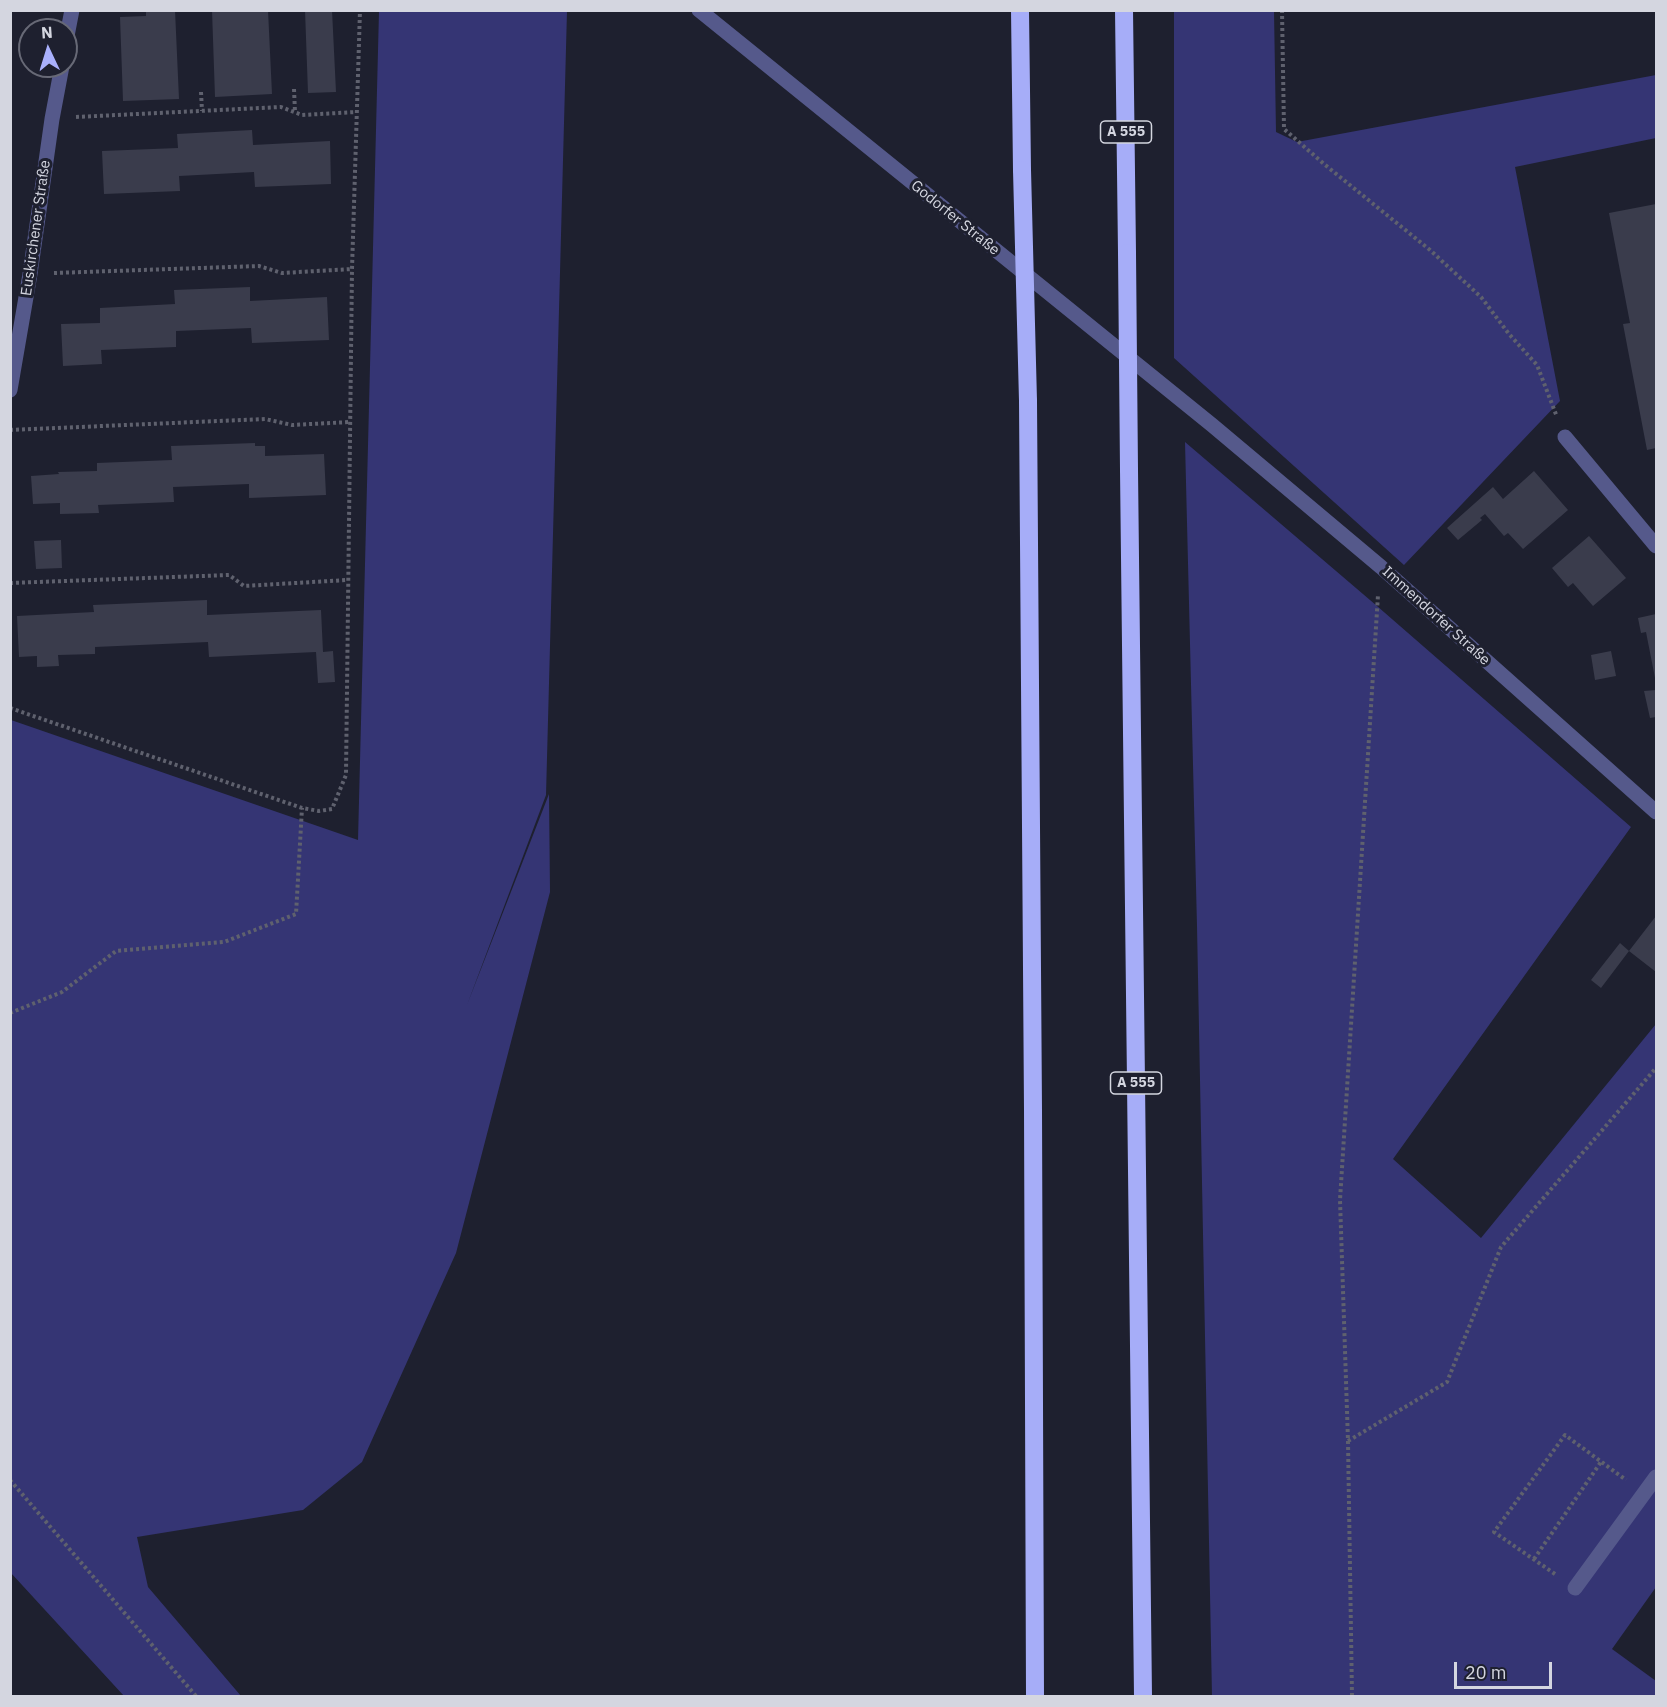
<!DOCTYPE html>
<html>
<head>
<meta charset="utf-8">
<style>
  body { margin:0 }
  #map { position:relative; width:1667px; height:1707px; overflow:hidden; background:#1e202f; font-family:"IBM Plex Sans",sans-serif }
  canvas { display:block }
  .frame { position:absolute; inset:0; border:12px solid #d4d6e0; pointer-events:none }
  .north { position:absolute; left:18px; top:18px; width:60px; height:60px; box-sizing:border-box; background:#1e202f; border:2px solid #676976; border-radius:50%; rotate:356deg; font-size:16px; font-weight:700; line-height:24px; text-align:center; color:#d4d6e0 }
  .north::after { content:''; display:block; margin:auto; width:21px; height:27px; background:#a9b0fc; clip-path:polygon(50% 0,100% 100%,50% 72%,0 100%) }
  .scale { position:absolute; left:1454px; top:1662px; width:98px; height:27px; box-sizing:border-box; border:3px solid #d4d6e0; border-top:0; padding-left:8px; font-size:18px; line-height:21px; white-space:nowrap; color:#d4d6e0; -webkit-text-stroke:4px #1e202f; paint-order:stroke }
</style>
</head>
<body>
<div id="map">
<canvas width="1667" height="1707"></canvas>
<div class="frame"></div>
<div class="north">N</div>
<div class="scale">20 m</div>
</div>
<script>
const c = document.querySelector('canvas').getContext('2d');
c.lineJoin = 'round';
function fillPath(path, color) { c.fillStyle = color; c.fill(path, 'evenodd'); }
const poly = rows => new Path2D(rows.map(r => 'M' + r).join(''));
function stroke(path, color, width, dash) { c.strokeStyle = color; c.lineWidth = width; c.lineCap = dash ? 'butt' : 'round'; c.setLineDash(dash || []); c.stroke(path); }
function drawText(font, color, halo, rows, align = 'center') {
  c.font = font + ' "IBM Plex Sans",sans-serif'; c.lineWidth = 6; c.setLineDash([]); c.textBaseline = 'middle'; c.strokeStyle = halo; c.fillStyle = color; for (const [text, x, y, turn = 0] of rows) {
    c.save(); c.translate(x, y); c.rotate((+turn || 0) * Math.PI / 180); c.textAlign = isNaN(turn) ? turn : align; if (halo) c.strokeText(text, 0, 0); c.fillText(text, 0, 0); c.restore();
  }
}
fillPath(poly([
  [379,11,567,11,546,795,467,1005,549,794,550,892,456,1253,362,1462,303,1510,137,1537,148,1587,241,1696,124,1696,11,1573,11,720,358,840],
  [1174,11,1274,11,1276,132,1297,142,1656,75,1656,138,1515,167,1560,401,1404,565,1174,358],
  [1185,442,1377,606,1631,827,1393,1159,1481,1238,1656,1024,1656,1587,1612,1649,1656,1681,1656,1696,1212,1696,1197,926]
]), '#353574');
fillPath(poly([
  [146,10,175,10,179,99,123,101,120,17,146,16],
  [212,10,268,10,272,94,215,97],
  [305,10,332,10,336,92,308,93],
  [252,130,253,145,330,141,331,184,255,187,254,172,217,174,179,176,180,191,104,194,102,151,178,148,177,134],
  [1656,204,1656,448,1647,450,1623,324,1630,323,1609,213],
  [250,287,250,301,327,297,329,340,252,343,251,328,176,331,176,347,101,350,102,364,63,366,61,324,100,323,100,308,175,304,174,290],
  [255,443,255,446,265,446,265,456,324,454,326,495,249,498,249,484,173,487,174,502,98,505,99,513,60,514,60,503,33,504,31,476,59,474,58,472,97,471,97,463,172,460,171,446],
  [1534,471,1568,510,1523,549,1508,533,1504,536,1485,514,1480,518,1482,520,1458,540,1447,528,1493,487,1503,499],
  [1589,536,1626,578,1593,606,1573,583,1568,587,1552,568],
  [61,540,62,568,36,569,34,541],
  [207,600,207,615,321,610,323,652,333,651,335,682,318,683,316,652,209,657,208,642,95,647,95,654,58,655,59,666,37,667,37,656,19,657,17,616,94,612,93,605],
  [1656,614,1656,678,1655,678,1646,632,1641,633,1638,618],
  [1611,651,1616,676,1595,680,1591,655],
  [1656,690,1656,717,1650,718,1644,691],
  [1656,916,1656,972,1629,951],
  [1620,943,1629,951,1601,988,1591,980]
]), '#3a3c4c');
stroke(poly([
  [1282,10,1284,129,1324,164,1430,250,1481,297,1509,334,1537,365,1557,417],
  [294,89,295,112],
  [201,92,202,111],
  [76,117,281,107,302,115,356,112],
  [54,273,259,266,282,273,352,269],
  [10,430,265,419,292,425,350,422],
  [10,583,229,575,244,586,347,580],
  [10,708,302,808,319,811,332,809,346,775,352,269,360,10],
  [10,1013,62,992,116,951,224,942,296,914,302,808],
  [1348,1441,1447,1382,1501,1247,1656,1068],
  [10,1480,196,1696],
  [1534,1559,1601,1462],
  [1555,1574,1494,1532,1565,1435,1626,1480],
  [1352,1696,1348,1441,1340,1200,1378,595]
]), '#5f616e', 4, [3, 3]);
stroke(poly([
  [1565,437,1656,546],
  [1575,1588,1656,1477]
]), '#55598b', 15);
stroke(poly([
  [66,41,72,10],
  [10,390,30,274,52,119,62,66]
]), '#55598b', 15);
stroke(poly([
  [699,10,1212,425,1381,567,1656,812]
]), '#55598b', 15);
stroke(poly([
  [1020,10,1022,170],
  [1124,10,1127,253],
  [1028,401,1033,1109,1035,1696],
  [1129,470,1143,1696]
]), '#a6adf8', 18);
stroke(poly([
  [1022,170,1028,401],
  [1127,253,1129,470]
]), '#a6adf8', 18);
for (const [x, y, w] of [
  [1126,132,51],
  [1136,1083,51]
]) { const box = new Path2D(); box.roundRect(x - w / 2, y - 11, w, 22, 4.5); c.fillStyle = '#1e202f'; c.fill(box); stroke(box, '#d4d6e0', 1.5); }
drawText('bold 14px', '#d4d6e0', null, [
  ["A 555",1126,132],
  ["A 555",1136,1083]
]);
drawText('15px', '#d4d6e0', '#1e202f', [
  ["Godorfer Straße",955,218,39],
  ["Euskirchener Straße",36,228,-82],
  ["Immendorfer Straße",1436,616,42]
]);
</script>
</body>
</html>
